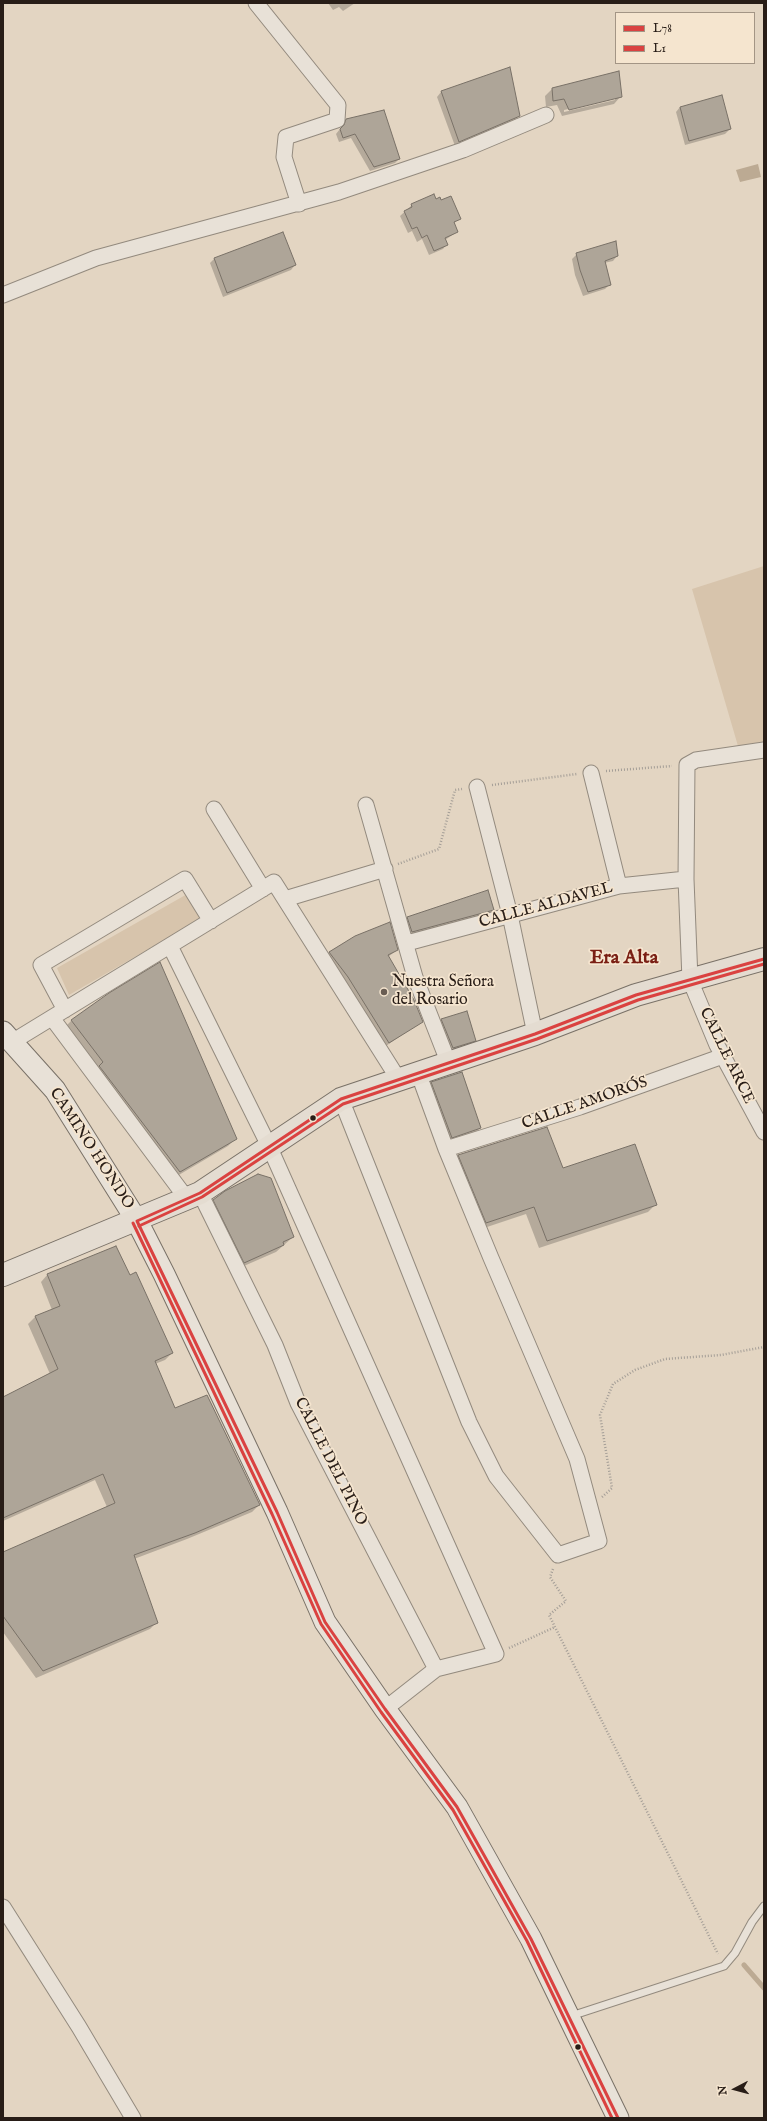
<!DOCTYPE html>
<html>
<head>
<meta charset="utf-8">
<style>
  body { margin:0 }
  #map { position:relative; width:767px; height:2121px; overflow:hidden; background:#e3d5c2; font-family:"IM FELL English",serif }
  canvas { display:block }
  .frame { position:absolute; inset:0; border:4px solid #281d17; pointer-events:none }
  .legend { position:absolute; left:615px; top:12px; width:140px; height:52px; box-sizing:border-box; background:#f5e5cf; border:1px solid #a39585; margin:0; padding:5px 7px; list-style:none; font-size:12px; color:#281d17 }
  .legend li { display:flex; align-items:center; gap:8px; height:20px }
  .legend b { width:20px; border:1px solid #a39585 }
  .north { position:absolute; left:715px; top:2069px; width:40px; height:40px; -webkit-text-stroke:3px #f5e5cf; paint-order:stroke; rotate:264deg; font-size:11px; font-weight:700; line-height:16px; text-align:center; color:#281d17 }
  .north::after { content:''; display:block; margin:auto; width:14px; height:18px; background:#281d17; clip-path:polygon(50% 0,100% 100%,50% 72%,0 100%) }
</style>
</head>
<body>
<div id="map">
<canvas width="767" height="2121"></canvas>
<div class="frame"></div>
<ul class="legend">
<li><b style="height:5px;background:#da4241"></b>L78</li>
<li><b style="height:5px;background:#da4240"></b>L1</li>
</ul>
<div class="north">N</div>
</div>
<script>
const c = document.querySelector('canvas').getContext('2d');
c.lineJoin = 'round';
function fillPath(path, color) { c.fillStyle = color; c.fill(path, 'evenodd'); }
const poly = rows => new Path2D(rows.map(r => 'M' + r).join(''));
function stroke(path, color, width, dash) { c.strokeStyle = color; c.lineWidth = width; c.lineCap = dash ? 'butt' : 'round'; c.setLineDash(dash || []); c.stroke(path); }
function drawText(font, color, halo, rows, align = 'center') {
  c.font = font + ' "IM FELL English",serif'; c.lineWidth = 3.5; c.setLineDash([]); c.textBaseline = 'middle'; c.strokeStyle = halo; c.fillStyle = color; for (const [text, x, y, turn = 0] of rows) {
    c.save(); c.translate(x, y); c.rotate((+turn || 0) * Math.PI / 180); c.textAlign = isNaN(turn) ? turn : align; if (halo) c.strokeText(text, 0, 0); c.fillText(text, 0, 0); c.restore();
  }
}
fillPath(poly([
  [764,566,764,742,738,746,692,589],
  [189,893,202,918,69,995,57,968]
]), '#d7c4ac');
fillPath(poly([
  [758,164,761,177,740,182,736,170]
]), '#bcaa93');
fillPath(poly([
  [328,3,355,3,343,11,339,7,333,10],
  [510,68,519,116,515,120,455,146,437,97,441,92],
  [552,89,621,96,614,104,562,116,557,105,546,107,545,96],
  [615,98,615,100,564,112,564,110],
  [680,107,730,129,725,134,685,145,676,112],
  [347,120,399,159,395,163,370,171,351,138,339,142,336,134],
  [435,200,441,202,460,218,453,224,457,232,445,240,447,244,443,249,429,255,422,239,417,242,412,231,408,233,400,216,412,205],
  [282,233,295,265,291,270,223,297,210,263,214,259],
  [577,254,617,256,613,261,604,263,610,284,605,289,583,296,575,275,572,259],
  [493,910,486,917,405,939,401,925,408,918],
  [355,937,397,950,388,957,422,1021,383,1048,324,958,329,952],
  [109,994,236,1138,228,1146,172,1179,64,1028,71,1021],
  [441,1020,475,1040,470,1045,448,1052,437,1024],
  [432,1083,480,1128,473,1135,444,1144,425,1090],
  [459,1156,562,1169,656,1204,648,1212,539,1248,526,1214,478,1230,451,1163],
  [214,1201,293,1237,276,1252,237,1269,207,1208],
  [48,1274,129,1276,172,1353,165,1360,155,1364,174,1409,259,1505,252,1512,187,1539,134,1559,157,1622,150,1629,36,1678,3,1632,3,1553,107,1507,95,1480,3,1521,3,1395,4,1397,50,1374,28,1324,35,1317,52,1310,41,1282]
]), '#0003');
stroke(poly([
  [744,1965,764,1988]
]), '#bcaa93', 5);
const building = poly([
  [510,67,520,116,459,142,441,91,510,67],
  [619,71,622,97,569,110,564,99,553,101,552,88,619,71],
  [722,95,731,129,689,141,680,107,722,95],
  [384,110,400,159,374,167,355,134,343,138,340,129,344,125,346,119,384,110],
  [434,194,436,199,440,197,441,200,451,196,461,219,454,222,458,232,445,238,448,245,434,251,427,235,422,238,417,227,412,229,404,211,412,207,411,204,434,194],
  [283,232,296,265,227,293,214,258,283,232],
  [616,241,618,256,605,261,611,285,588,292,580,270,576,253,616,241],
  [488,890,494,910,412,932,407,917,488,890],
  [390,922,398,950,388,955,414,1000,423,1022,389,1043,348,977,329,952,355,936,390,922],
  [160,962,237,1139,180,1172,103,1071,99,1066,103,1062,71,1020,109,993,160,962],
  [467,1011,476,1041,453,1048,441,1019,467,1011],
  [462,1072,481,1128,452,1138,431,1082,462,1072],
  [547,1127,563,1168,635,1144,657,1205,547,1241,534,1207,486,1223,458,1155,547,1127],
  [258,1174,271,1178,294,1237,283,1242,284,1245,244,1263,213,1200,225,1191,258,1174],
  [116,1246,130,1275,136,1272,173,1353,155,1361,175,1408,207,1395,260,1505,195,1533,134,1555,158,1623,43,1671,3,1616,3,1552,115,1503,103,1474,3,1518,3,1397,58,1369,35,1316,60,1306,47,1274,116,1246]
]);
fillPath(building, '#aea598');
stroke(building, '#797167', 1);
const lane = poly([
  [571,2016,724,1966,735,1953,752,1922,764,1906]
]);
const street = poly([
  [256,3,338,105,337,120,286,137,284,157,299,204],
  [3,295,96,258,339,192,463,150,546,115],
  [764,750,696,760,687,765,686,879,690,980,717,1045,764,1132],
  [591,773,619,886],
  [477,787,510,915,535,1034],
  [366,805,415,977,449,1064],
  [214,809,263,889],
  [285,899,385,869],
  [407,943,619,886,686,879],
  [170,946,270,1148,496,1654,436,1669],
  [65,1010,41,965,185,879,211,921],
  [52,1018,187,1199],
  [12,1042,274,882,399,1080],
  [341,1099,469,1422,496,1476,558,1555,599,1541,577,1459,491,1258,446,1149,419,1075],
  [446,1149,580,1107,723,1056],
  [200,1193,275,1345,298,1403,436,1669,385,1709],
  [3,1907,79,2027,133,2118]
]);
const secondary = poly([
  [3,1032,55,1090,137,1221,164,1274,277,1512,325,1622,385,1709,457,1807,531,1939,618,2118]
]);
const primary = poly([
  [3,1275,200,1193,341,1099,535,1034,636,995,764,959]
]);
stroke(lane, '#938a7e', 9);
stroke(street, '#938a7e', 17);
stroke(secondary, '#797167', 23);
stroke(primary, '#797167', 24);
stroke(poly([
  [606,771,672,766],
  [492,785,577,774],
  [398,864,439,849,455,790,462,789],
  [602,1497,612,1488,600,1415,613,1384,635,1370,665,1359,721,1355,764,1347],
  [553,1569,550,1577,566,1601,549,1615,718,1954],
  [509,1648,555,1627]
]), '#a49e97', 2.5, [1, 2]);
stroke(lane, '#e8e1d7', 7);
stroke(street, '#e8e1d7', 15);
stroke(secondary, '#e8e1d7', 21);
stroke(primary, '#e4dcd1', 22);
stroke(poly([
  [137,1221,277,1512,325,1622,385,1709,457,1807,531,1939,618,2118],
  [137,1221,200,1193,341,1099,535,1034,636,995,764,959]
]), '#da4241', 3);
stroke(poly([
  [133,1223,272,1514,321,1624,381,1712,453,1810,527,1941,612,2118],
  [139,1226,202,1197,343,1104,537,1039,638,1000,764,964]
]), '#da4240', 3);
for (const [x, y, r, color] of [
  [384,992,4,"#695d53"],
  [313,1118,3.5,"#281d17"],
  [578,2047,3.5,"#281d17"]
]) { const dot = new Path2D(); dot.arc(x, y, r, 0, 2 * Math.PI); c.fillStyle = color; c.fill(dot); stroke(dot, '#f5e5cf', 1.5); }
drawText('16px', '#281d17', '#f5e5cf', [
  ["CALLE ALDAVEL",546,906,-15],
  ["CALLE ARCE",726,1056,64],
  ["CALLE AMORÓS",585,1104,-19],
  ["CAMINO HONDO",91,1149,57],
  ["CALLE DEL PINO",330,1462,63]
]);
drawText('16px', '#281d17', '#f5e5cf', [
  ["Nuestra Señora",392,983],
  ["del Rosario",392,1001]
], 'left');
drawText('bold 20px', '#7a1f14', '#f5e5cf', [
  ["Era Alta",624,959]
]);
</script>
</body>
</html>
